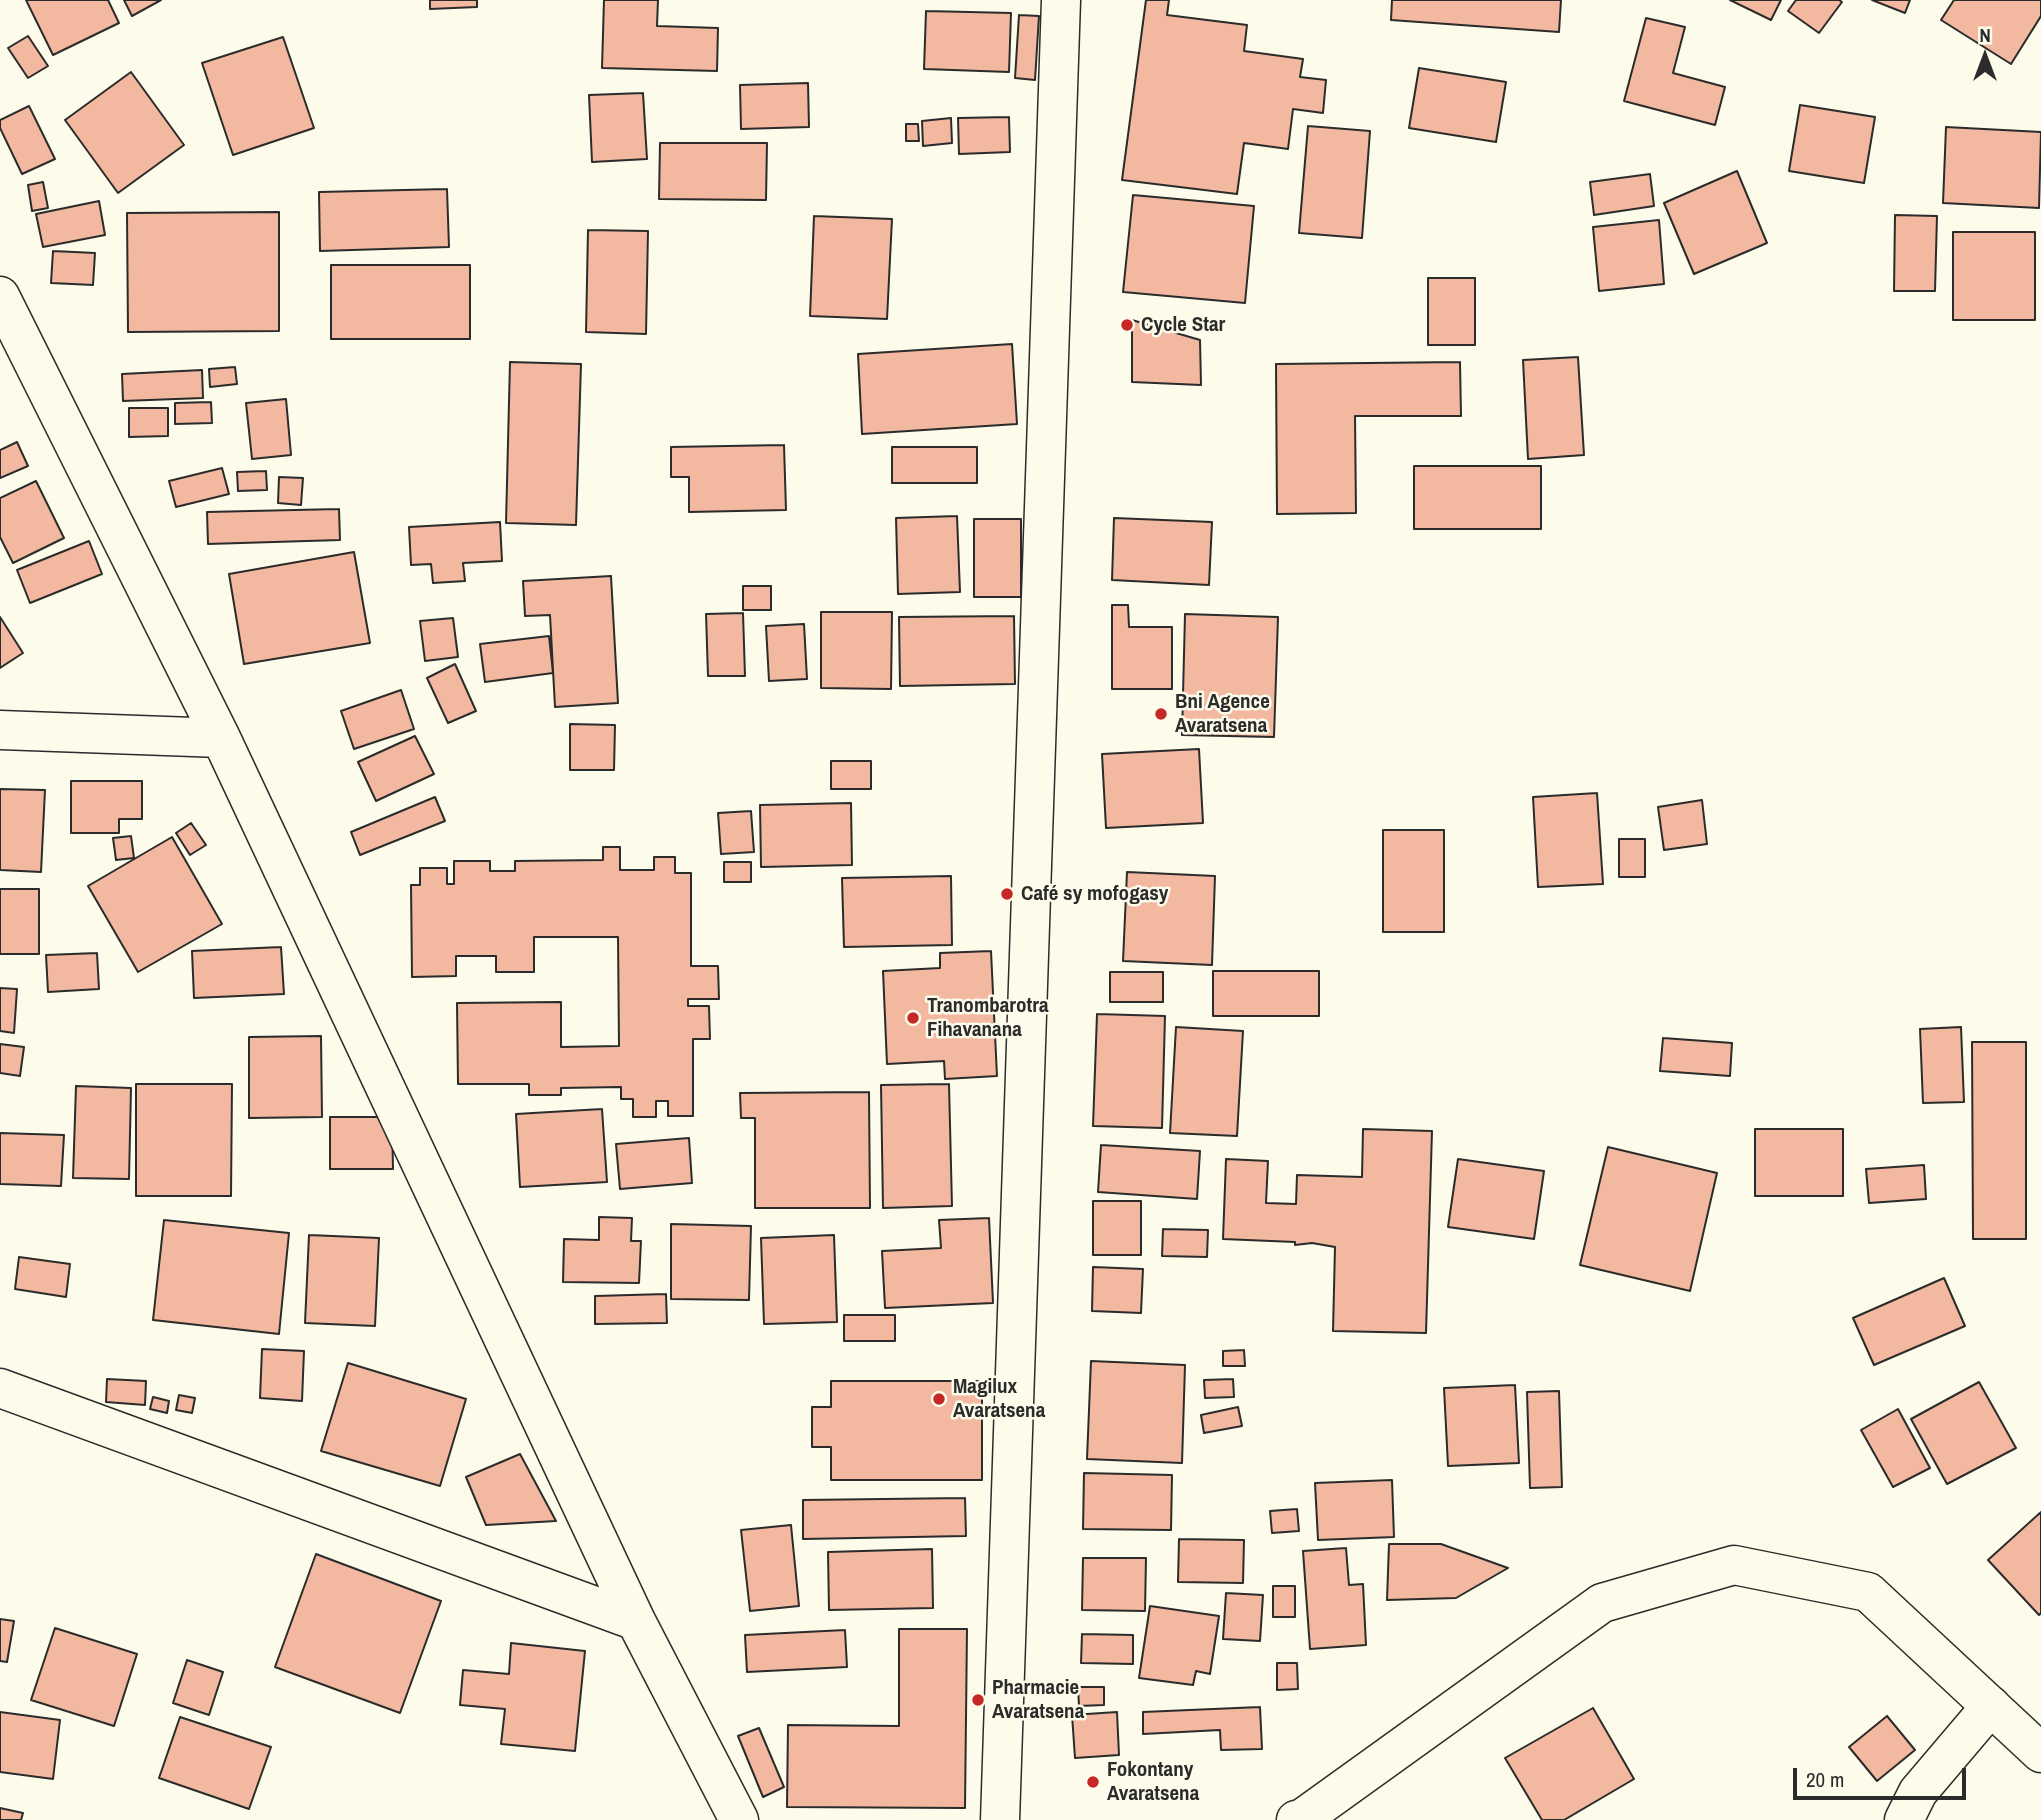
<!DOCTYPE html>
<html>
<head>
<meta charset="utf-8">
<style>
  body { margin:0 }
  #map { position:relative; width:2041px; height:1820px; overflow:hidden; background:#fdfbea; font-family:"Archivo Narrow",sans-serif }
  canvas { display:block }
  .north { position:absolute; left:1950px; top:21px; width:70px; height:70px; -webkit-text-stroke:5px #fdfbea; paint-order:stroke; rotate:0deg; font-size:19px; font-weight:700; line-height:28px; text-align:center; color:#2b2b2b }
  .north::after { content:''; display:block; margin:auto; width:24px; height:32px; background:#2b2b2b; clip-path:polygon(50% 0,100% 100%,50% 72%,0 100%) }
  .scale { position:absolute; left:1793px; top:1768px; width:173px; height:32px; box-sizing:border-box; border:4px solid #2b2b2b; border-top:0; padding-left:9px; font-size:21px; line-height:24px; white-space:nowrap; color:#2b2b2b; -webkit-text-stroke:5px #fdfbea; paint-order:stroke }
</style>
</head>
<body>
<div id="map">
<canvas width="2041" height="1820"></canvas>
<div class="north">N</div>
<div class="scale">20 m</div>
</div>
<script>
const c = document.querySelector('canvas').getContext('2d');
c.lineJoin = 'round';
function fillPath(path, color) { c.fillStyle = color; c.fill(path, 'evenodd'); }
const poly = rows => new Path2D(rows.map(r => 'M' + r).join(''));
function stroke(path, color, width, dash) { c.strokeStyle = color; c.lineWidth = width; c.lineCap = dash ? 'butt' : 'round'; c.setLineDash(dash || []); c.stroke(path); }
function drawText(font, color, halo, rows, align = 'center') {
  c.font = font + ' "Archivo Narrow",sans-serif'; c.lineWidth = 5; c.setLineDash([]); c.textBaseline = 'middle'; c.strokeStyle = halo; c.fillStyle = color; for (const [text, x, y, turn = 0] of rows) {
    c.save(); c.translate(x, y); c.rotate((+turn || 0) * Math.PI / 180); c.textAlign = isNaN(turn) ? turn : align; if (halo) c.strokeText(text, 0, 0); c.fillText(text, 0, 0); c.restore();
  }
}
const building = poly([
  [26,0,108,0,119,23,53,55,26,0],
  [124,0,161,0,132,16,124,0],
  [430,0,477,0,477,7,430,9,430,0],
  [604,0,658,0,657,26,718,28,717,71,602,68,604,0],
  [1146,0,1169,0,1167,15,1247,25,1244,51,1303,59,1300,77,1326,80,1323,113,1293,109,1288,149,1244,143,1237,194,1122,180,1146,0],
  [1392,0,1561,0,1559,32,1391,20,1392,0],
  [1730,0,1781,0,1771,20,1730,0],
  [1796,0,1839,0,1842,2,1819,33,1788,11,1796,0],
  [1872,0,1910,0,1905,13,1872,0],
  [1954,0,2041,0,2041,16,2011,64,1941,20,1954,0],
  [926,11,1011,13,1009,72,924,69,926,11],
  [1019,15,1039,16,1035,80,1015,78,1019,15],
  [1646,18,1685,27,1673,73,1725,87,1715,125,1624,101,1646,18],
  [28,36,48,66,28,78,8,48,28,36],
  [283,37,314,128,233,155,202,63,283,37],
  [1419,68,1506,82,1496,142,1409,128,1419,68],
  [131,72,184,145,118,193,65,120,131,72],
  [808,83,809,127,741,129,740,85,808,83],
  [643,93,647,159,592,162,589,95,643,93],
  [1800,105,1875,117,1864,183,1789,171,1800,105],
  [29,106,55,159,22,174,0,128,0,120,29,106],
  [1009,117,1010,152,959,154,958,118,1009,117],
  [951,118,952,143,923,146,922,121,951,118],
  [906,124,918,124,919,141,906,141,906,124],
  [1308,126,1370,131,1362,238,1299,233,1308,126],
  [1946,127,2041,132,2039,208,1943,203,1946,127],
  [660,143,767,143,766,200,659,199,660,143],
  [1737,171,1767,243,1694,274,1664,203,1737,171],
  [1650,174,1654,206,1594,215,1590,182,1650,174],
  [43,182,48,208,32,211,28,185,43,182],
  [447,189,449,247,320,251,319,192,447,189],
  [1133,195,1254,206,1245,303,1123,292,1133,195],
  [99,201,105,235,43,247,36,214,99,201],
  [279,212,279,331,128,332,127,213,279,212],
  [1895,215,1937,216,1935,291,1894,291,1895,215],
  [814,216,892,219,887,319,810,316,814,216],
  [1659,220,1664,284,1599,291,1593,227,1659,220],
  [588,230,648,231,646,334,586,332,588,230],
  [1953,232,2035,232,2035,320,1953,320,1953,232],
  [53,251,95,253,93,285,51,283,53,251],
  [331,265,470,265,470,339,331,339,331,265],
  [1428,278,1475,278,1475,345,1428,345,1428,278],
  [1132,320,1200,340,1201,385,1132,382,1132,320],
  [1012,344,1017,424,862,434,858,354,1012,344],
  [1578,357,1584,455,1528,459,1523,360,1578,357],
  [510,362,581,364,576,525,506,523,510,362],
  [1460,362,1461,416,1355,416,1356,513,1277,514,1276,364,1460,362],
  [235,367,237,384,210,387,209,369,235,367],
  [202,370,203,398,123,401,122,374,202,370],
  [286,399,291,455,252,459,246,403,286,399],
  [211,402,212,423,175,424,175,403,211,402],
  [129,408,168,408,168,436,129,437,129,408],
  [17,442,28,466,0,478,0,450,17,442],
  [784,445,786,510,689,512,689,477,671,477,671,447,784,445],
  [892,447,977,447,977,483,892,483,892,447],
  [1414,466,1541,466,1541,529,1414,529,1414,466],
  [222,468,229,494,176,507,169,481,222,468],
  [266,471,267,490,238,491,237,472,266,471],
  [279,477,303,478,301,505,278,503,279,477],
  [36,481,64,538,13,563,0,537,0,498,36,481],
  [339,509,340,540,208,544,207,512,339,509],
  [957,516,960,592,898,594,896,518,957,516],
  [1114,518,1212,522,1209,585,1112,580,1114,518],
  [974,519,1021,519,1021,597,974,597,974,519],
  [500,522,502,561,463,563,465,581,433,583,431,564,411,565,409,527,500,522],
  [89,541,102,574,30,603,17,570,89,541],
  [354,552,370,643,244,664,229,574,354,552],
  [611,576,618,703,555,707,550,615,525,616,523,581,611,576],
  [743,586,771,586,771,610,743,610,743,586],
  [1112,605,1128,605,1129,627,1172,627,1172,689,1112,689,1112,605],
  [821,612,892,612,891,689,821,688,821,612],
  [743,613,745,676,708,676,706,614,743,613],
  [1185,614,1278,617,1274,737,1182,735,1185,614],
  [1014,616,1015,684,900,686,899,617,1014,616],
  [0,617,23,653,0,668,0,617],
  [453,618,458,657,425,661,420,621,453,618],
  [804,624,807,679,769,681,766,626,804,624],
  [549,636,553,673,485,682,480,644,549,636],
  [455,664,476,711,448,723,427,678,455,664],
  [401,690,414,729,354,749,341,711,401,690],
  [570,724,615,725,614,770,570,770,570,724],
  [415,736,434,774,376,801,358,762,415,736],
  [1199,749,1203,823,1106,828,1102,754,1199,749],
  [831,761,871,761,871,789,831,789,831,761],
  [71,781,142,781,142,819,119,819,119,833,71,833,71,781],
  [0,789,45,790,41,872,0,870,0,789],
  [1597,793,1603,884,1538,887,1533,797,1597,793],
  [435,797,445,821,360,855,351,832,435,797],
  [1702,800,1707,844,1664,850,1658,807,1702,800],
  [851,803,852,865,761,867,760,805,851,803],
  [751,811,754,852,721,854,718,813,751,811],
  [191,823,206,845,190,855,176,833,191,823],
  [1383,830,1444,830,1444,932,1383,932,1383,830],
  [131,836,134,858,116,860,113,838,131,836],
  [172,837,222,924,138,972,88,886,172,837],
  [1619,839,1645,839,1645,877,1619,877,1619,839],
  [603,847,620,847,620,870,654,870,654,857,675,857,675,873,691,873,691,966,718,966,719,999,688,999,688,1006,709,1006,710,1039,693,1039,693,1116,668,1116,668,1101,656,1101,656,1117,633,1117,633,1099,621,1099,621,1087,561,1088,561,1095,529,1095,529,1084,458,1084,457,1003,561,1002,561,1047,619,1046,618,937,534,937,534,972,496,972,496,956,456,956,456,976,412,977,411,885,420,885,420,868,447,868,447,884,454,884,454,861,490,861,490,871,515,871,515,861,603,860,603,847],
  [724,862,751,862,751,882,724,882,724,862],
  [1127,872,1215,876,1212,965,1123,961,1127,872],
  [951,876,952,945,844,947,842,878,951,876],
  [0,889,39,889,39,954,0,954,0,889],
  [281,947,284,994,194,998,192,951,281,947],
  [991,951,997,1076,945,1079,944,1061,887,1064,883,971,940,968,940,953,991,951],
  [97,953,99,989,48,992,46,955,97,953],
  [1213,971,1319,971,1319,1016,1213,1016,1213,971],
  [1110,972,1163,972,1163,1002,1110,1002,1110,972],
  [0,988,17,989,14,1033,0,1031,0,988],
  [1097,1014,1165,1016,1162,1128,1093,1126,1097,1014],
  [1176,1027,1243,1031,1237,1136,1170,1133,1176,1027],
  [1961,1027,1964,1102,1923,1103,1920,1029,1961,1027],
  [321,1036,322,1117,249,1118,249,1037,321,1036],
  [1663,1038,1732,1043,1730,1076,1660,1071,1663,1038],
  [1972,1042,2026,1042,2026,1239,1973,1239,1972,1042],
  [0,1044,24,1047,20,1076,0,1073,0,1044],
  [136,1084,232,1084,231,1196,136,1196,136,1084],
  [949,1084,952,1206,883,1208,881,1085,949,1084],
  [76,1086,131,1088,129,1179,73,1178,76,1086],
  [869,1092,870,1208,755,1208,755,1118,741,1118,740,1093,869,1092],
  [602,1109,607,1182,520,1187,516,1114,602,1109],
  [330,1117,392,1117,393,1169,330,1169,330,1117],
  [1363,1129,1432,1131,1426,1333,1333,1331,1335,1247,1312,1243,1295,1245,1295,1242,1223,1239,1226,1159,1268,1161,1266,1203,1296,1204,1297,1175,1362,1177,1363,1129],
  [1755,1129,1843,1129,1843,1196,1755,1196,1755,1129],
  [0,1133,64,1135,61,1186,0,1184,0,1133],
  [689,1138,692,1183,620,1189,616,1144,689,1138],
  [1101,1145,1200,1151,1197,1199,1098,1192,1101,1145],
  [1608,1147,1717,1173,1690,1291,1580,1265,1608,1147],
  [1458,1159,1544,1171,1534,1239,1448,1227,1458,1159],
  [1924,1165,1926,1199,1869,1203,1866,1169,1924,1165],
  [1093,1201,1141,1201,1141,1255,1093,1255,1093,1201],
  [599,1217,632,1218,631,1241,641,1241,639,1283,563,1282,564,1239,599,1240,599,1217],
  [989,1218,993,1303,885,1308,882,1251,941,1248,939,1220,989,1218],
  [164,1220,289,1233,279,1334,153,1320,164,1220],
  [671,1224,751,1226,749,1300,671,1299,671,1224],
  [1163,1229,1208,1230,1207,1257,1162,1256,1163,1229],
  [309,1235,379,1238,375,1326,305,1323,309,1235],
  [834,1235,837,1322,764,1324,761,1238,834,1235],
  [19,1257,70,1264,66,1297,15,1289,19,1257],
  [1093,1267,1143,1269,1141,1313,1092,1311,1093,1267],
  [1944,1278,1965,1326,1874,1365,1853,1318,1944,1278],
  [666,1294,667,1323,595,1324,595,1296,666,1294],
  [844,1315,895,1315,895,1341,844,1341,844,1315],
  [262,1349,304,1351,302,1401,260,1398,262,1349],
  [1244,1350,1245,1366,1223,1366,1223,1351,1244,1350],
  [1091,1361,1185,1365,1182,1463,1087,1459,1091,1361],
  [348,1363,466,1399,440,1486,321,1451,348,1363],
  [107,1379,146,1381,145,1405,106,1402,107,1379],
  [1233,1379,1234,1397,1205,1398,1204,1380,1233,1379],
  [831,1381,982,1381,982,1480,831,1480,831,1447,812,1447,812,1407,831,1407,831,1381],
  [1979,1382,2016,1448,1947,1484,1911,1419,1979,1382],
  [1515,1385,1519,1463,1448,1466,1444,1388,1515,1385],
  [1559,1391,1562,1487,1530,1488,1527,1392,1559,1391],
  [179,1395,195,1398,192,1413,176,1410,179,1395],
  [153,1397,169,1401,167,1413,150,1409,153,1397],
  [1238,1407,1242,1426,1204,1433,1201,1415,1238,1407],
  [1898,1409,1930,1468,1893,1487,1861,1430,1898,1409],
  [520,1454,556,1521,486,1525,466,1477,520,1454],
  [1084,1473,1172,1475,1171,1530,1083,1529,1084,1473],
  [1392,1480,1394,1537,1318,1540,1315,1483,1392,1480],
  [965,1498,966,1536,803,1539,803,1500,965,1498],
  [1297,1509,1299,1531,1272,1533,1270,1511,1297,1509],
  [2041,1512,2041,1613,2039,1615,1988,1560,2041,1512],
  [791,1525,799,1606,750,1611,741,1530,791,1525],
  [1179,1539,1244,1540,1243,1583,1178,1582,1179,1539],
  [1389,1544,1441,1544,1508,1568,1456,1598,1387,1600,1389,1544],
  [1346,1548,1349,1585,1363,1584,1366,1645,1310,1649,1303,1551,1346,1548],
  [932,1549,933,1608,829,1610,828,1552,932,1549],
  [316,1554,441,1601,400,1713,275,1667,316,1554],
  [1083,1558,1146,1558,1145,1611,1082,1610,1083,1558],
  [1273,1586,1295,1586,1295,1617,1273,1617,1273,1586],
  [1226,1593,1263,1595,1260,1641,1223,1639,1226,1593],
  [1150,1606,1219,1616,1210,1674,1196,1671,1193,1685,1139,1678,1150,1606],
  [0,1619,14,1621,7,1662,0,1661,0,1619],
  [55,1628,137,1654,114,1726,31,1700,55,1628],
  [899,1629,967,1629,965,1808,787,1807,788,1725,899,1726,899,1629],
  [845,1630,847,1667,747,1672,745,1635,845,1630],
  [1082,1634,1133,1635,1133,1664,1081,1663,1082,1634],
  [511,1643,585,1651,575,1751,501,1744,505,1709,460,1705,463,1670,509,1674,511,1643],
  [187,1660,223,1672,209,1715,173,1703,187,1660],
  [1277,1663,1297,1663,1298,1689,1277,1690,1277,1663],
  [1078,1687,1104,1687,1104,1705,1079,1706,1078,1687],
  [1260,1707,1262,1749,1221,1750,1220,1730,1143,1734,1143,1712,1260,1707],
  [1593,1708,1634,1779,1564,1820,1542,1820,1505,1758,1593,1708],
  [0,1712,60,1720,53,1779,0,1772,0,1712],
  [1117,1712,1119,1755,1075,1758,1072,1715,1117,1712],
  [1887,1716,1915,1750,1877,1781,1849,1747,1887,1716],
  [180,1717,271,1747,249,1809,159,1778,180,1717],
  [759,1728,784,1787,763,1797,738,1736,759,1728],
  [0,1808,23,1813,21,1820,0,1820,0,1808]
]);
fillPath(building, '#f2b8a0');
stroke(building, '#2b2b2b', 2);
const street = poly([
  [0,296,221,738,636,1621,739,1820],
  [0,730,221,738],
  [0,1388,636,1621],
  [1904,1820,1918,1792,1991,1706]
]);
const secondary = poly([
  [1000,1820,1061,0],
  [1296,1820,1303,1818,1602,1603,1734,1565,1868,1592,2041,1753]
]);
stroke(street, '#2b2b2b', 41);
stroke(secondary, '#2b2b2b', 41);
stroke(street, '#fdfbea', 38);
stroke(secondary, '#fdfbea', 38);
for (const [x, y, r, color] of [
  [1127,325,7,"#c62828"],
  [1161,714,7,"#c62828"],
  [1007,894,7,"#c62828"],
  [913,1018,7,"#c62828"],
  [939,1399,7,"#c62828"],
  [978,1700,7,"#c62828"],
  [1093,1782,7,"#c62828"]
]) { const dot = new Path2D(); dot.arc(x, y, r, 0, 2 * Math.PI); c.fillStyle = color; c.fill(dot); stroke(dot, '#fdfbea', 2.5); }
drawText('bold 21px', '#2b2b2b', '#fdfbea', [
  ["Cycle Star",1141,325],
  ["Bni Agence",1175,702],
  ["Avaratsena",1175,726],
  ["Café sy mofogasy",1021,894],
  ["Tranombarotra",927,1006],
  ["Fihavanana",927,1030],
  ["Magilux",953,1387],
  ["Avaratsena",953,1411],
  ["Pharmacie",992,1688],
  ["Avaratsena",992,1712],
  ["Fokontany",1107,1770],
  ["Avaratsena",1107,1794]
], 'left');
</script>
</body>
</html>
